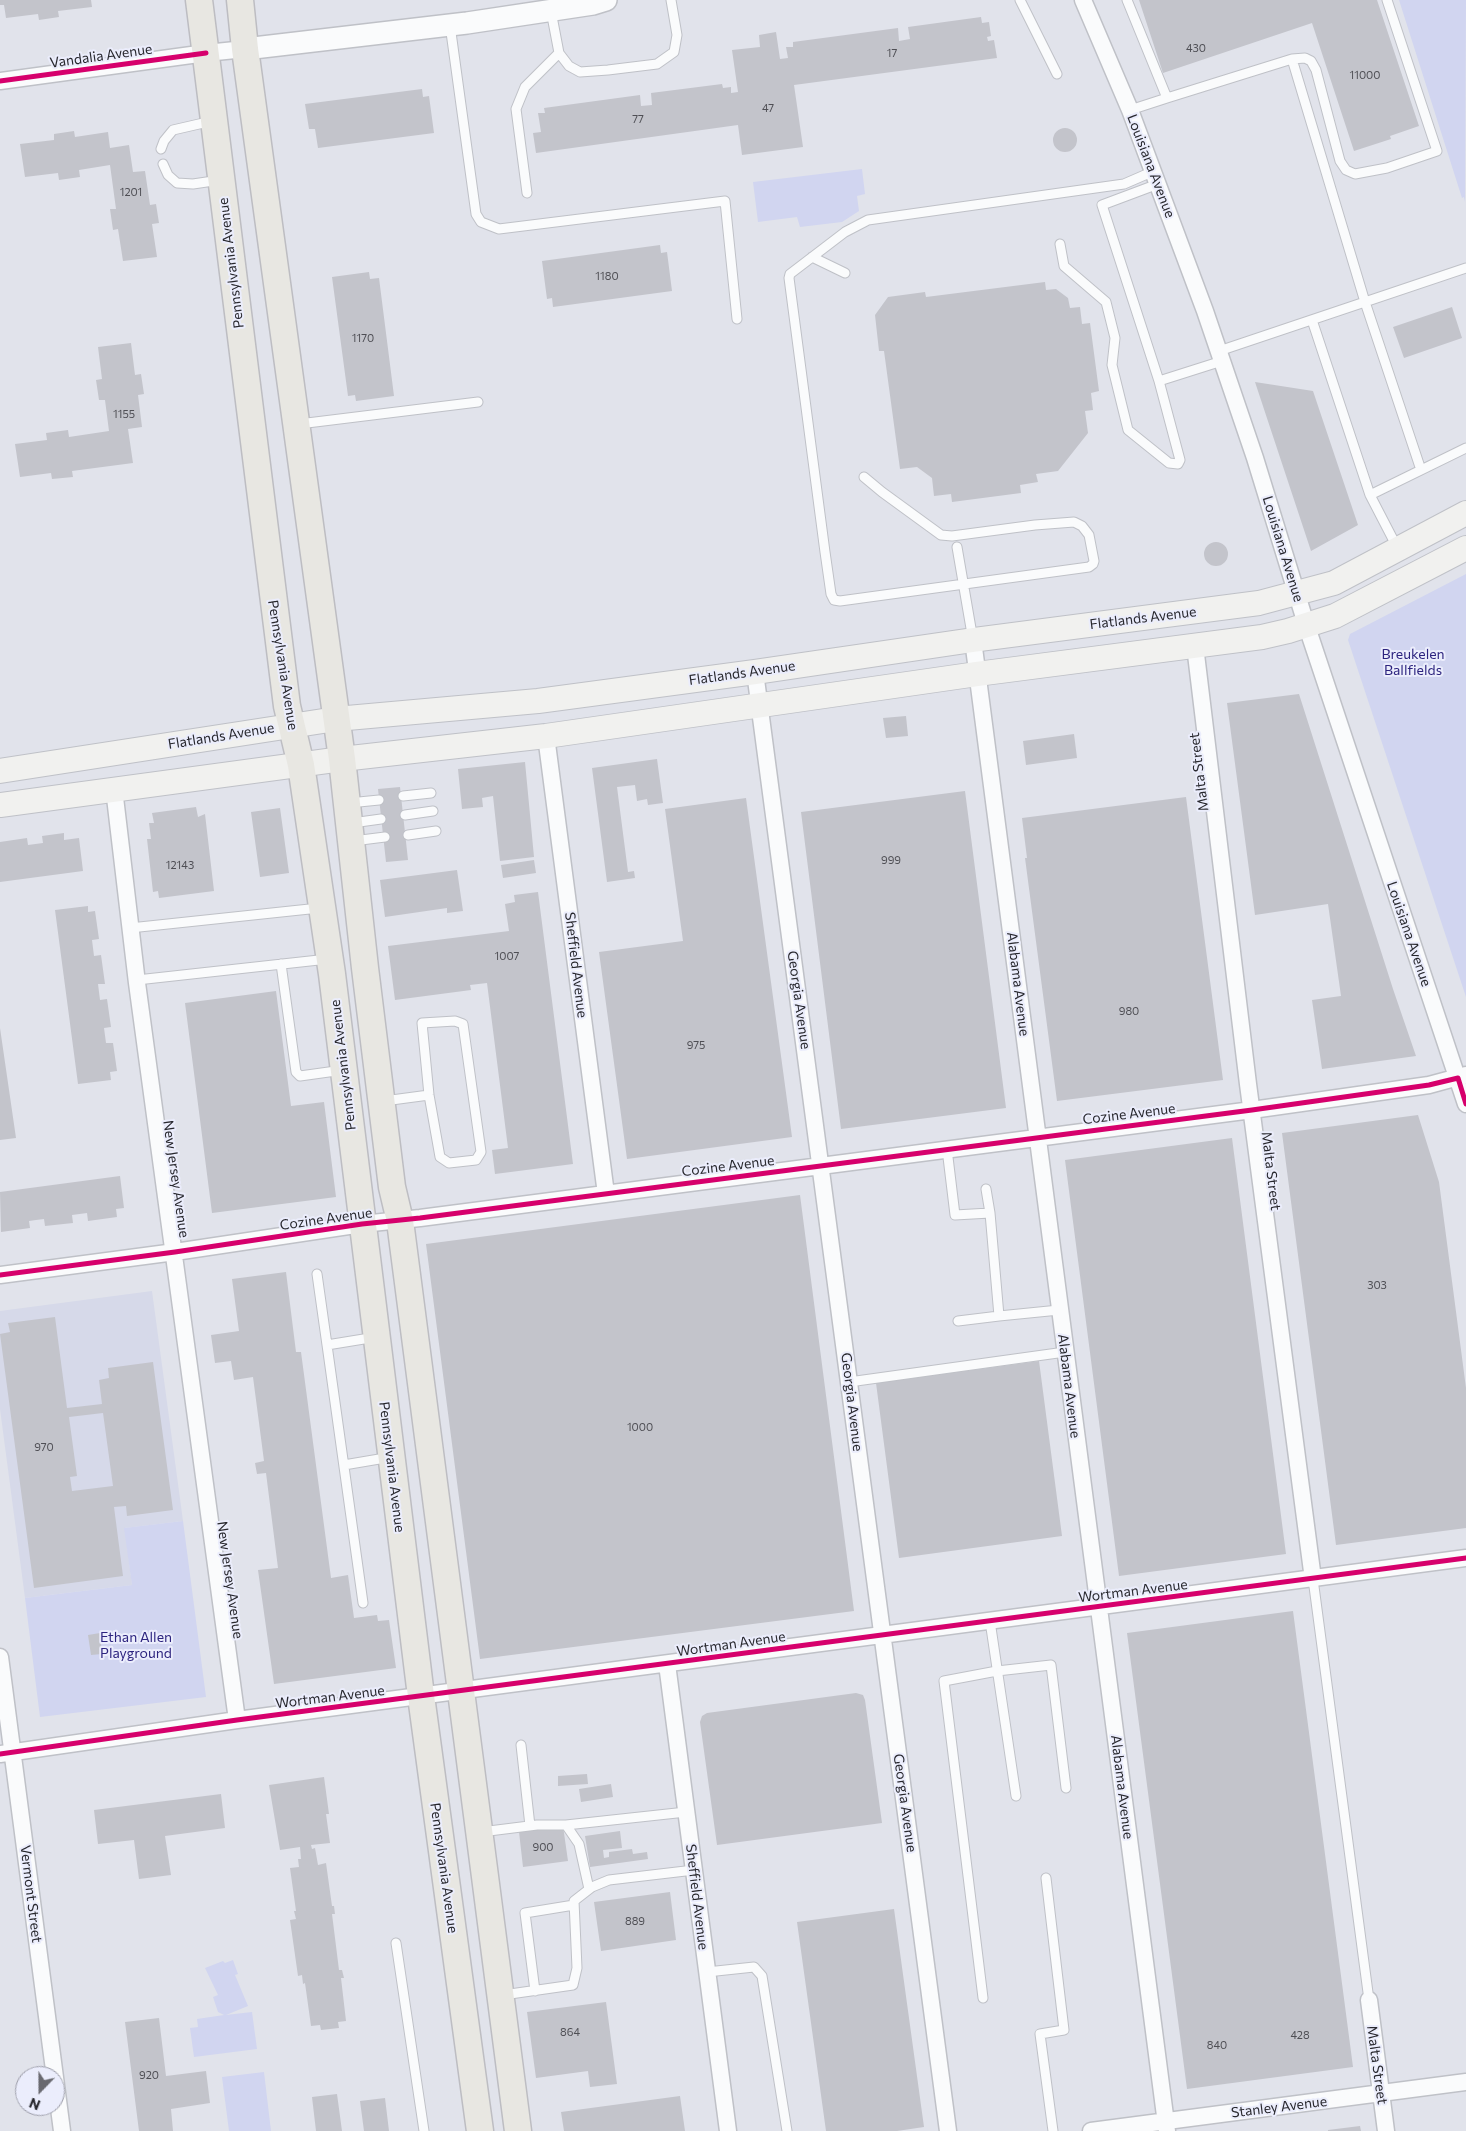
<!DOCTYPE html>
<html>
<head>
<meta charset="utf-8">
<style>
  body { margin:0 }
  #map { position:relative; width:1466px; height:2131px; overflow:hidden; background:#e1e3eb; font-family:Commissioner,sans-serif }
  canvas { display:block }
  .north { position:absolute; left:15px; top:2066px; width:50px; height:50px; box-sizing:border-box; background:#ebedfc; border:1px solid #9d9eaa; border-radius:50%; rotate:202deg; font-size:14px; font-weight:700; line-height:20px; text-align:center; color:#28282e }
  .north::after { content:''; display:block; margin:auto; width:18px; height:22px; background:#696970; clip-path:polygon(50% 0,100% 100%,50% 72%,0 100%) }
</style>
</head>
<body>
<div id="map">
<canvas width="1466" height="2131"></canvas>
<div class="north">N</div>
</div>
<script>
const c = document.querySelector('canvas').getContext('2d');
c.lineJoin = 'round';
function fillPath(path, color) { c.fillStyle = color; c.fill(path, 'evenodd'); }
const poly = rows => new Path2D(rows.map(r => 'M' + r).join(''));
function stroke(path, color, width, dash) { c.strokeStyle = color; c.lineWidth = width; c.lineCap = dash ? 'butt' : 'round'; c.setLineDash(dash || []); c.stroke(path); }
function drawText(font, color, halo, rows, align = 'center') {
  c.font = font + ' Commissioner,sans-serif'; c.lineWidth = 4; c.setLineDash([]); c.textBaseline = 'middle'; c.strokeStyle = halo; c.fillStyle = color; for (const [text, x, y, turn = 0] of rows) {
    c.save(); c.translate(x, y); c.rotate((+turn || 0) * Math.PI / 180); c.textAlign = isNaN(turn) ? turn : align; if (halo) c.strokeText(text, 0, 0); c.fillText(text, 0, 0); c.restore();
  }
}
fillPath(poly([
  [152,1291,183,1521,125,1528,132,1585,25,1598,0,1409,0,1311]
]), '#d6d9e9');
fillPath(poly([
  [1399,0,1466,0,1465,202,1464,197,1462,198],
  [862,169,865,194,857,196,859,211,842,222,800,227,797,217,758,222,753,182],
  [1466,574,1466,997,1348,640,1350,634],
  [183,1521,206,1697,40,1717,25,1598,132,1585,124,1528],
  [233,1960,238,1974,235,1975,248,2006,226,2015,252,2012,257,2049,194,2057,190,2028,198,2027,197,2019,224,2015,218,2012,213,1997,218,1995,205,1968,223,1961,225,1963],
  [264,2072,271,2131,229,2131,222,2077]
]), '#d1d5f0');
fillPath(poly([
  [0,0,91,0,92,7,58,11,59,17,39,20,38,14,6,18,4,5,0,5],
  [1139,0,1377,0,1419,126,1390,136,1391,139,1354,151,1312,23,1163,73],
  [981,17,982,23,989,22,991,36,987,37,988,41,994,40,997,58,794,85,803,147,742,155,738,125,536,153,533,133,541,132,538,113,545,113,544,108,640,95,641,106,652,105,651,93,722,84,723,88,731,87,731,93,738,92,732,50,760,47,759,35,776,32,780,59,788,58,786,47,793,47,793,42,898,28,899,41,910,39,908,27],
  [422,89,423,97,429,96,434,133,318,148,315,129,309,129,305,104],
  '1053 140a12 12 0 1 1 24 0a12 12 0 1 1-24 0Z',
  [74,131,75,137,108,132,110,148,129,145,133,172,145,171,150,205,156,204,159,223,152,224,157,257,123,261,118,229,113,230,110,209,116,209,110,165,79,170,80,177,59,180,58,173,25,177,20,144,54,140,54,134],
  [660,245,661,253,667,252,672,291,553,307,552,298,547,299,542,261],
  [369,272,370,279,379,278,394,396,356,401,355,395,348,396,332,277],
  [1045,282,1046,290,1056,289,1068,298,1070,308,1080,307,1082,324,1090,323,1099,391,1091,393,1093,410,1085,411,1088,433,1058,471,1036,474,1038,482,1020,485,1021,493,952,502,951,494,934,496,932,478,917,467,900,469,884,351,879,351,875,315,888,297,925,292,926,297],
  [1452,307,1462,338,1404,358,1393,327],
  [131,343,135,375,141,374,144,394,138,395,142,427,128,429,133,463,72,471,73,477,52,479,51,473,20,477,15,444,47,440,46,433,68,430,69,437,109,431,105,400,99,400,96,380,102,379,98,347],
  [1255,382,1313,391,1358,525,1311,551],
  '1204 554a12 12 0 1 1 24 0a12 12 0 1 1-24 0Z',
  [1299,694,1393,989,1416,1056,1322,1069,1312,1000,1341,996,1328,904,1255,915,1227,703],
  [906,716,908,736,886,738,883,718],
  [1074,734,1077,758,1026,765,1023,741],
  [657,759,663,803,648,805,647,799,637,801,635,785,617,787,628,872,634,871,635,878,607,882,592,768],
  [525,762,534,857,500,861,493,796,482,798,483,807,462,809,458,769],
  [400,787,408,860,386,862,378,789],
  [965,791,1006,1108,841,1129,801,812],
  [1186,797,1223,1080,1057,1101,1025,858,1027,858,1022,818],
  [746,798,792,1137,627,1159,599,952,683,941,665,809],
  [196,807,198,817,205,814,214,891,159,898,158,891,153,892,147,839,151,839,149,823,154,823,152,813],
  [280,808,289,873,260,877,251,812],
  [64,833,64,840,79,838,83,871,0,882,0,842,27,838,28,845,43,843,42,836],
  [534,860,536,873,503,878,501,865],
  [457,870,463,911,447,913,447,908,385,917,380,880],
  [538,892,573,1164,495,1174,492,1150,508,1148,487,983,470,985,471,990,395,1000,388,946,509,931,505,904,515,902,514,895],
  [88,906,88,912,95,911,99,939,92,940,94,956,101,955,105,984,98,984,100,1000,107,999,111,1027,104,1028,106,1043,113,1043,117,1071,110,1072,111,1080,78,1084,55,910],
  [276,991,291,1106,324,1102,336,1197,212,1213,185,1003],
  [0,1028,16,1138,0,1140],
  [1418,1115,1439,1182,1466,1388,1466,1528,1336,1545,1282,1133],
  [1232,1138,1286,1554,1119,1576,1065,1160],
  [120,1176,124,1208,116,1209,117,1217,88,1221,87,1213,72,1215,73,1223,45,1226,44,1219,36,1220,29,1221,30,1228,1,1232,0,1192],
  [800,1195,854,1611,480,1659,426,1244],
  [286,1272,296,1352,301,1352,331,1578,348,1575,354,1618,377,1615,378,1621,389,1620,396,1668,274,1684,258,1570,278,1568,266,1473,257,1474,255,1463,264,1461,253,1377,234,1380,231,1361,215,1363,211,1335,239,1331,232,1279],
  [55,1317,67,1408,102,1404,99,1380,109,1378,108,1368,153,1362,173,1510,127,1516,126,1506,114,1507,123,1576,34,1588,0,1334,10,1332,8,1323],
  [103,1413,113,1486,72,1491,70,1477,77,1476,69,1417],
  [1039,1361,1062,1536,899,1558,876,1383],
  [1293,1611,1353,2067,1187,2089,1127,1633],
  [100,1633,102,1654,91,1655,88,1635],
  [856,1693,863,1695,865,1700,882,1823,717,1845,700,1722,702,1716,707,1713],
  [587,1774,588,1784,558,1786,558,1776],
  [324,1777,329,1814,326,1814,330,1843,311,1845,312,1849,315,1848,318,1865,326,1863,332,1906,334,1906,335,1914,332,1914,339,1970,342,1970,344,1978,341,1978,346,2021,338,2022,339,2028,321,2030,320,2025,311,2026,305,1983,303,1984,302,1975,298,1976,290,1920,296,1919,294,1911,296,1911,290,1868,299,1867,298,1859,301,1859,300,1847,280,1850,269,1785],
  [611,1784,613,1797,581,1802,579,1789],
  [221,1794,225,1828,165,1836,171,1875,139,1879,134,1840,98,1844,94,1810],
  [563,1826,568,1861,523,1867,519,1832],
  [620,1831,622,1848,603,1850,604,1858,609,1857,609,1852,632,1849,633,1854,647,1852,648,1859,590,1867,585,1836],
  [670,1892,676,1940,601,1951,594,1902],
  [894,1909,924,2127,897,2131,826,2131,797,1922],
  [606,2002,617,2084,590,2087,588,2071,536,2078,527,2012],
  [159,2018,166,2076,206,2071,210,2103,171,2109,173,2131,139,2131,125,2022],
  [337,2094,342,2131,316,2131,312,2097],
  [680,2096,685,2131,564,2131,561,2112],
  [385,2098,389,2131,364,2131,360,2101],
  [1360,2126,1361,2131,1328,2131,1328,2130]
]), '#c3c4cb');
const service = poly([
  [1020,0,1057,74],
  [1127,0,1167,98,1292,59,1365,302,1421,470],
  [551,11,559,53,569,66,580,72,608,70,657,64,674,52,677,35,671,0],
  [450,25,476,214,481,222,499,229,725,201,737,319],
  [1292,59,1305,58,1311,61,1316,70,1340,161,1346,170,1355,174,1387,168,1437,151,1387,0],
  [1130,110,1167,98],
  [161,149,164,141,173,130,212,121],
  [163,164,168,175,177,183,193,184,220,180],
  [1158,184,1102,205,1159,381],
  [527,193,516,109,525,87,559,53],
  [1060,244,1064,266,1106,302,1115,338,1112,365,1128,430,1169,463,1178,464,1180,460,1159,381,1222,361],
  [812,257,845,273],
  [1312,320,1370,495,1466,448],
  [1219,351,1466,268],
  [299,424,478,402],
  [864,477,882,492,941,535,952,536,1035,525,1074,522,1082,526,1089,535,1094,561,1093,564,1089,567,840,601,834,600,831,594,825,552,789,278,790,274,845,232,868,220,1124,184,1154,171],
  [1370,495,1398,549],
  [957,547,973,640],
  [403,796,431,793],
  [349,803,379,800],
  [405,815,433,811],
  [352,823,381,819],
  [408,835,436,831],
  [353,841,385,837],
  [130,928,319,908],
  [281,964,296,1072,300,1076,343,1070],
  [137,980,328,959],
  [455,1021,463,1024,481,1152,476,1160,449,1163,440,1157,429,1095,422,1023,455,1021],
  [384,1101,429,1095],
  [947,1149,955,1215,990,1213,999,1316,958,1321],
  [986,1189,990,1213],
  [317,1274,327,1345,376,1337],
  [999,1316,1059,1310],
  [327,1345,363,1603],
  [849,1382,1065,1352],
  [344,1465,391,1457],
  [1313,1579,1369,2000],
  [990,1621,1016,1796],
  [521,1745,530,1826],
  [566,1825,686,1812],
  [481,1832,537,1825,566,1825,579,1844,589,1889],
  [1046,1878,1064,2030,1040,2034,1053,2131],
  [396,1943,424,2131],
  [707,1972,754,1967,762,1976,787,2131],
  [535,1991,525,1913,574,1905],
  [503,1995,573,1985,577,1968,574,1901,592,1887,609,1880,694,1870],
  [983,1998,944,1681,997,1671,1051,1665,1066,1788]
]);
const minor = poly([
  [1083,0,1130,110,1205,311,1255,458,1306,624,1466,1104],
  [0,81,206,53,245,49],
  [973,640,1167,2131],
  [1195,646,1248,1084,1313,1579],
  [755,672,948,2131],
  [546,736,606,1194],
  [114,789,137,983,237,1720],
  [0,1275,175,1252,362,1224,420,1218,1252,1110,1429,1085,1466,1075],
  [0,1657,62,2131],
  [667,1664,728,2131],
  [0,1754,237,1720,1466,1558],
  [1369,2000,1386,2131],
  [1091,2131,1466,2082]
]);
const tertiary = poly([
  [245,49,467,23,593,4,606,0]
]);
const secondary = poly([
  [0,771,336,719,538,701,755,672,973,640,1259,603,1334,583,1466,513],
  [0,805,342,759,546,736,977,674,1262,637,1288,631,1335,616,1466,548]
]);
const primary = poly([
  [199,0,287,706,301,765,332,974,421,1696,480,2131],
  [240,0,245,49,342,759,365,968,392,1187,400,1221,518,2131]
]);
stroke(service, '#bfc1c7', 11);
stroke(minor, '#bfc1c7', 19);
stroke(tertiary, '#bfc1c7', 24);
stroke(secondary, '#bfc1c7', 26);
stroke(primary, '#bdbdc2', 29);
stroke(service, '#fafbfc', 9);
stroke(minor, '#fafbfc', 16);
stroke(tertiary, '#fafbfc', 21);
stroke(secondary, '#f1f1ef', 24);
stroke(primary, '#e8e7e2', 26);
stroke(poly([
  [0,81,206,53],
  [0,1275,175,1252,362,1224,420,1218,1252,1110,1429,1085,1458,1078,1466,1104],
  [0,1754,237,1720,1466,1558]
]), '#d6006c', 5);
drawText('11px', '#4f4f55', null, [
  ["430",1196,48],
  ["17",892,53],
  ["11000",1365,75],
  ["47",768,108],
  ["77",638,119],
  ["1201",131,192],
  ["1180",607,276],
  ["1170",363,338],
  ["1155",124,414],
  ["999",891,860],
  ["12143",180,865],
  ["1007",507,956],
  ["980",1129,1011],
  ["975",696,1045],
  ["303",1377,1285],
  ["1000",640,1427],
  ["970",44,1447],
  ["900",543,1847],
  ["889",635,1921],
  ["864",570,2032],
  ["428",1300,2035],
  ["840",1217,2045],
  ["920",149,2075]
]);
drawText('14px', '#28282e', '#ebedfc', [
  ["Vandalia Avenue",101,56,-8],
  ["Louisiana Avenue",1151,166,69],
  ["Pennsylvania Avenue",231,263,-97],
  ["Louisiana Avenue",1283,549,73],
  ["Flatlands Avenue",1143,618,-7],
  ["Pennsylvania Avenue",283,665,81],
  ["Flatlands Avenue",742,673,-8],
  ["Flatlands Avenue",221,736,-9],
  ["Malta Street",1199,772,-97],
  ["Louisiana Avenue",1409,934,71],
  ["Sheffield Avenue",576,965,83],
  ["Alabama Avenue",1018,984,83],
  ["Georgia Avenue",799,1000,82],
  ["Pennsylvania Avenue",343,1065,-97],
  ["Cozine Avenue",1129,1114,-7],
  ["Cozine Avenue",728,1166,-7],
  ["Malta Street",1271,1171,83],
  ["New Jersey Avenue",176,1179,82],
  ["Cozine Avenue",326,1219,-8],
  ["Alabama Avenue",1069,1386,83],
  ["Georgia Avenue",852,1402,83],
  ["Pennsylvania Avenue",392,1467,83],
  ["New Jersey Avenue",230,1580,82],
  ["Wortman Avenue",1133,1591,-7],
  ["Wortman Avenue",731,1644,-8],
  ["Wortman Avenue",330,1697,-7],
  ["Alabama Avenue",1122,1787,83],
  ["Georgia Avenue",905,1803,82],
  ["Pennsylvania Avenue",444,1868,82],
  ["Vermont Street",31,1894,83],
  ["Sheffield Avenue",697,1897,83],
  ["Malta Street",1377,2065,82],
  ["Stanley Avenue",1279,2107,-7]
]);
drawText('14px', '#2d247f', '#ebedfc', [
  ["Breukelen",1413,654],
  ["Ballfields",1413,670],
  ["Ethan Allen",136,1637],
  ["Playground",136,1653]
]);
</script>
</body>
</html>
